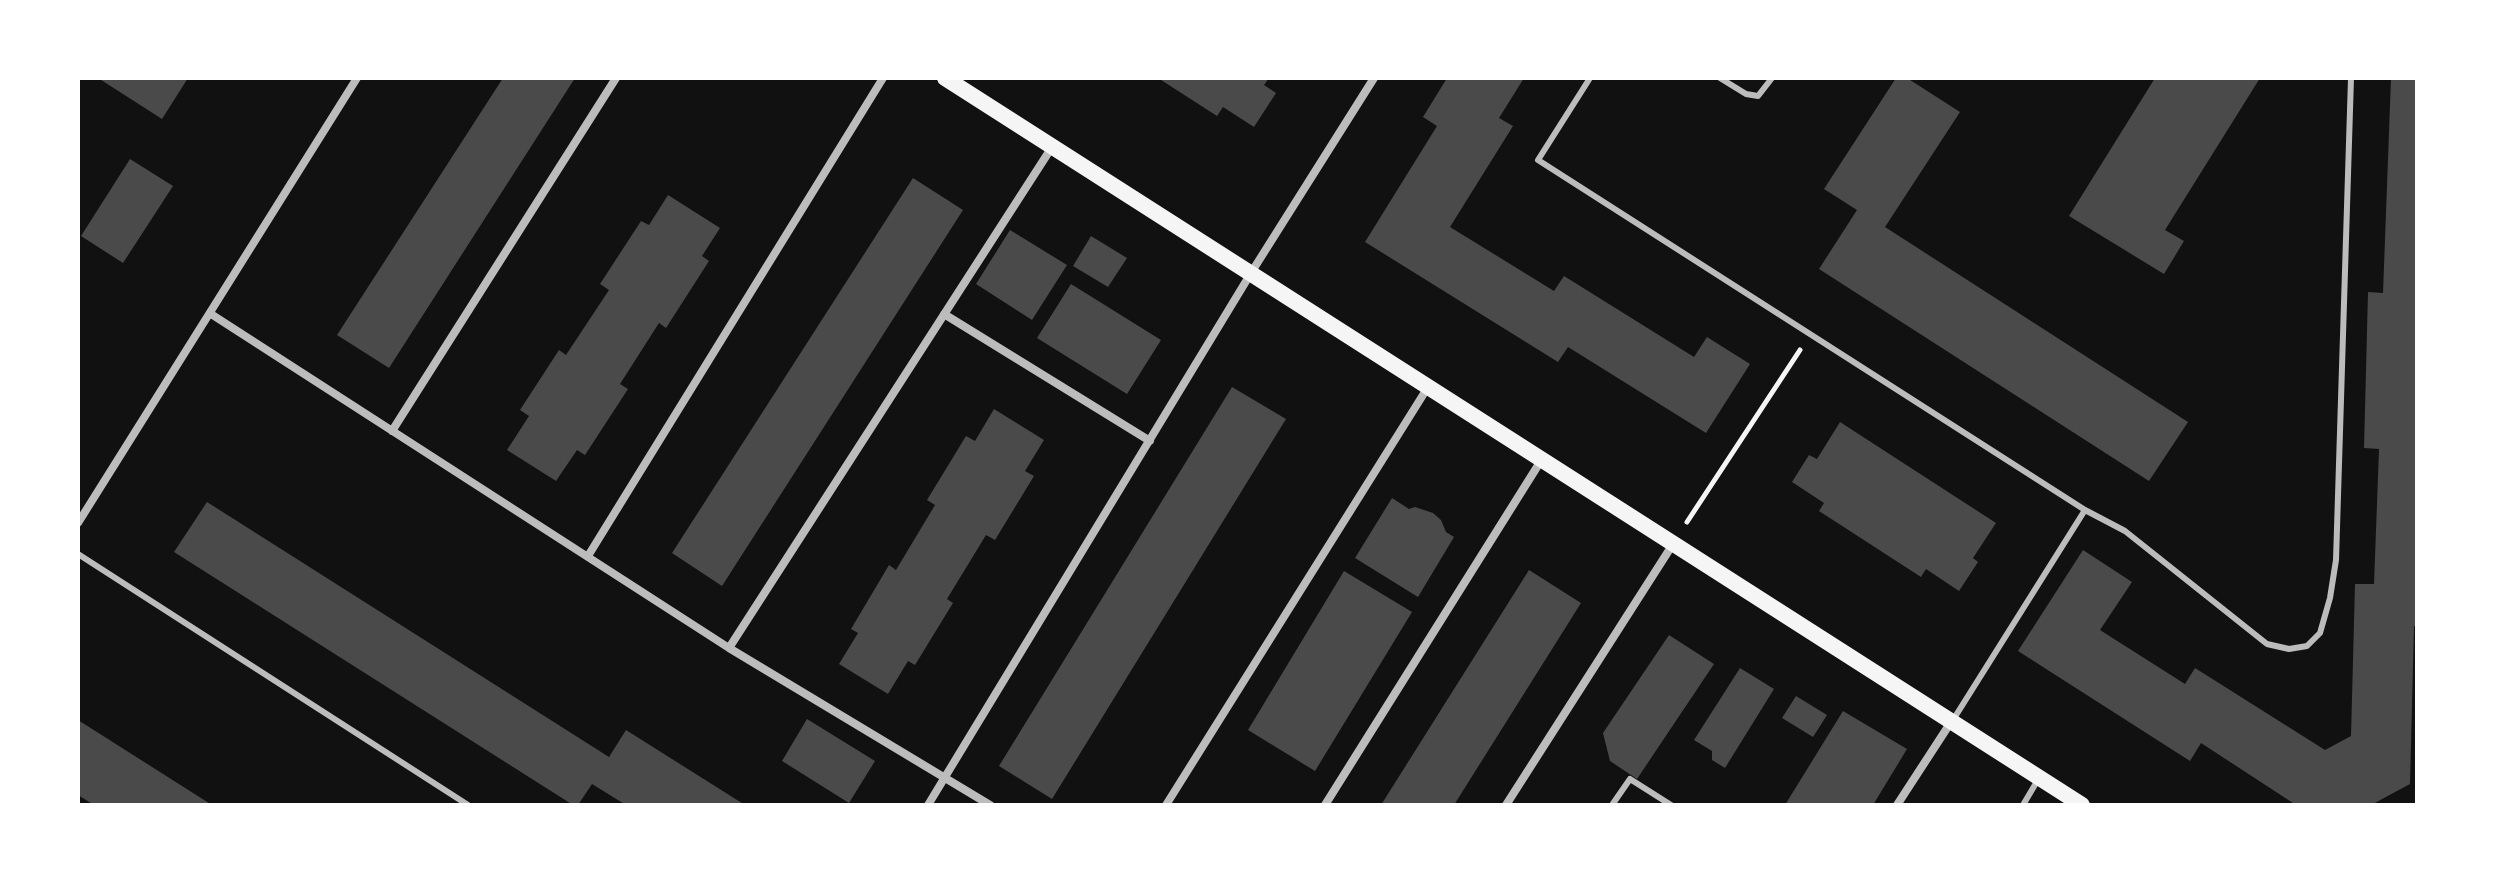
<!DOCTYPE html>
<html>
<head>
<meta charset="utf-8">
<style>
  body { margin:0 }
  #map { position:relative; width:2495px; height:883px; overflow:hidden; background:#111; font-family:"Space Grotesk",sans-serif }
  canvas { display:block }
  .frame { position:absolute; inset:0; border:80px solid #fff; pointer-events:none }
</style>
</head>
<body>
<div id="map">
<canvas width="2495" height="883"></canvas>
<div class="frame"></div>
</div>
<script>
const c = document.querySelector('canvas').getContext('2d');
c.lineJoin = 'round';
function fillPath(path, color) { c.fillStyle = color; c.fill(path, 'evenodd'); }
const poly = rows => new Path2D(rows.map(r => 'M' + r).join(''));
function stroke(path, color, width, dash) { c.strokeStyle = color; c.lineWidth = width; c.lineCap = dash ? 'butt' : 'round'; c.setLineDash(dash || []); c.stroke(path); }
fillPath(poly([
  [98,78,188,78,162,119],
  [503,78,575,78,389,368,337,335],
  [1158,78,1269,78,1264,85,1276,93,1254,127,1223,107,1217,116],
  [1447,78,1524,78,1499,118,1513,126,1450,227,1554,291,1564,276,1694,357,1707,337,1750,364,1706,433,1568,347,1558,362,1365,242,1437,126,1423,117],
  [1896,78,1907,78,1960,112,1885,227,2188,422,2149,481,1819,269,1857,210,1824,189],
  [2155,78,2260,78,2165,230,2184,241,2164,274,2069,216],
  [2391,78,2417,78,2417,626,2414,626,2410,784,2371,805,2296,805,2201,743,2190,761,2018,651,2083,550,2132,582,2100,630,2185,684,2195,668,2325,750,2351,736,2355,584,2374,584,2379,449,2364,448,2368,292,2383,293],
  [130,159,173,186,123,263,81,236],
  [913,178,963,210,722,586,672,553],
  [668,195,720,228,702,256,709,261,666,328,659,323,620,384,628,389,585,455,577,450,556,481,507,450,529,416,520,410,559,350,566,355,609,290,600,284,641,221,649,225],
  [1010,230,1067,265,1032,320,976,284],
  [1091,236,1127,258,1108,287,1073,266],
  [1071,284,1161,340,1127,394,1037,338],
  [1232,387,1286,419,1052,799,999,766],
  [994,409,1044,440,1025,471,1034,476,995,540,986,535,947,599,953,603,915,665,908,661,888,694,839,664,858,633,851,629,889,565,896,570,935,505,927,500,966,436,975,441],
  [1840,422,1996,523,1973,558,1978,562,1959,591,1926,569,1921,577,1819,511,1824,503,1792,482,1809,455,1817,459],
  [1392,498,1409,509,1415,507,1433,513,1441,520,1446,532,1454,537,1418,597,1355,558],
  [207,502,609,757,626,730,745,805,626,805,592,784,578,805,573,805,174,552],
  [1529,570,1581,603,1454,805,1381,805],
  [1344,571,1412,612,1315,771,1248,730],
  [1669,635,1714,664,1637,779,1610,761,1603,733],
  [1740,668,1774,689,1725,768,1712,760,1712,751,1694,740],
  [1796,696,1827,715,1813,737,1782,718],
  [1843,711,1907,749,1873,805,1785,805],
  [807,719,875,761,849,803,782,761],
  [78,720,212,805,94,805,78,795]
]), '#4a4a4a');
stroke(poly([
  [1687,522,1800,350]
]), '#f5f5f5', 5);
stroke(poly([
  [1590,78,1538,160,2085,510,2125,531,2267,644,2289,649,2307,646,2320,633,2330,598,2336,560,2351,78],
  [1720,78,1746,94,1758,96,1772,78],
  [78,554,468,805],
  [1953,720,2085,510],
  [1612,805,1630,779,1671,805],
  [2023,805,2039,778]
]), '#bcbcbc', 6);
stroke(poly([
  [211,314,729,648,990,805],
  [944,314,1150,441],
  [392,431,616,78],
  [78,523,357,78],
  [588,556,883,78],
  [729,648,1052,147],
  [928,805,1251,273,1374,78],
  [1166,805,1428,387],
  [1325,805,1542,459],
  [1506,805,1673,544],
  [1897,805,1951,722]
]), '#bcbcbc', 8);
stroke(poly([
  [945,78,2082,805]
]), '#f5f5f5', 16);
</script>
</body>
</html>
